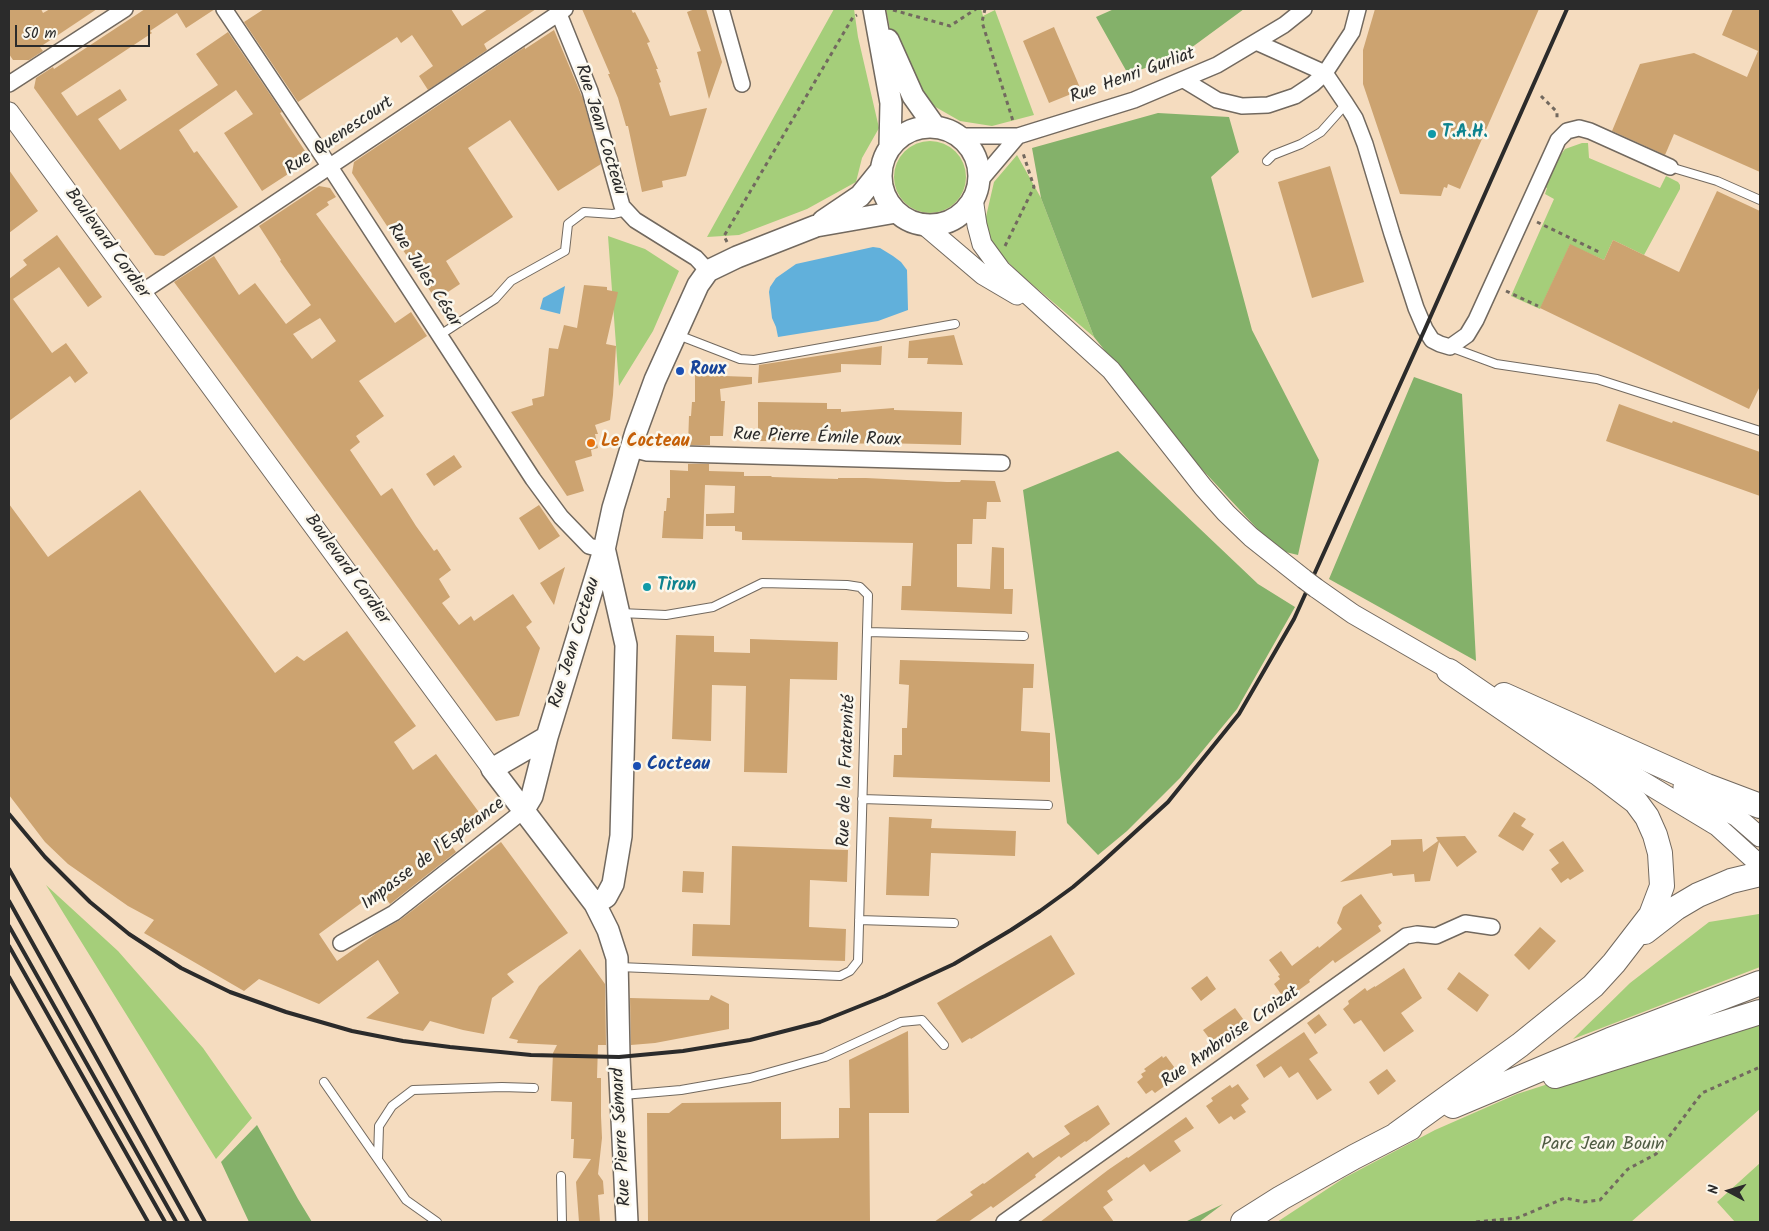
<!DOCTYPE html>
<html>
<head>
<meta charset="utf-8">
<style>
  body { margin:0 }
  #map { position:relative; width:1769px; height:1231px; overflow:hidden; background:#f5dcbf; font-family:Kalam,sans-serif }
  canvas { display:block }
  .frame { position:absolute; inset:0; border:10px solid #2b2b2b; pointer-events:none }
  .north { position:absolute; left:1704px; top:1166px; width:50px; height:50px; -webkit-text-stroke:4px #fbf7ec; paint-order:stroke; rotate:276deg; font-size:14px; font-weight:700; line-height:20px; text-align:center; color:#2b2b2b }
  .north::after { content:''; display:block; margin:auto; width:18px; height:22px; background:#2b2b2b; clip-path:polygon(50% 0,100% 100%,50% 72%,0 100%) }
  .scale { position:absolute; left:15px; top:25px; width:135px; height:22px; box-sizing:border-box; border:2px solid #2b2b2b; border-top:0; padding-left:6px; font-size:15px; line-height:18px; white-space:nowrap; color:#2b2b2b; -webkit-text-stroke:4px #fbf7ec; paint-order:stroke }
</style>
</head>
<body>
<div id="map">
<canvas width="1769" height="1231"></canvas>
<div class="frame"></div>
<div class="north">N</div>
<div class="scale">50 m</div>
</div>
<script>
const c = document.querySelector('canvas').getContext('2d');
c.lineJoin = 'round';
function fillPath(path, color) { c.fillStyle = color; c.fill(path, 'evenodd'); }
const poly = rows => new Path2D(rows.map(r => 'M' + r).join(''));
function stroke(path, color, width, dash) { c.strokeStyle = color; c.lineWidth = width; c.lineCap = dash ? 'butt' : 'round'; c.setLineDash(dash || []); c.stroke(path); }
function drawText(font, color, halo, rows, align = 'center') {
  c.font = font + ' Kalam,sans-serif'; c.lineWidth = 5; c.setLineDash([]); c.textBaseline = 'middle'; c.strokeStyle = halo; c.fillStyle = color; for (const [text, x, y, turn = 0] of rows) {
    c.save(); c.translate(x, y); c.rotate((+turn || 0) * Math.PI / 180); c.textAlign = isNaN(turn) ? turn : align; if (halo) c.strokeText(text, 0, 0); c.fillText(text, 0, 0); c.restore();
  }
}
fillPath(poly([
  [834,9,854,9,858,37,879,128,862,158,856,182,807,209,739,235,707,237],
  [886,9,981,9,983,16,995,10,1034,115,992,126,960,121,918,97,890,29],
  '894 177a36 36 0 1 1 72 0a36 36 0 1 1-72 0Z',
  [1582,143,1588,143,1589,158,1660,188,1666,176,1678,182,1680,185,1680,189,1644,255,1613,240,1604,260,1570,245,1540,309,1511,296,1554,199,1545,194,1547,188,1544,187,1556,161,1565,149],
  [1017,155,1041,198,1094,337,1020,274,989,243,985,221,994,182],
  [608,236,645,249,679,271,653,331,619,386],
  [46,885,118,951,203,1048,252,1118,216,1159],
  [1759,914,1760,967,1573,1039,1630,983,1709,922],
  [1760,1016,1760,1109,1631,1222,1277,1222,1344,1178,1435,1130,1517,1094],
  [1760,1163,1760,1222,1735,1222,1717,1202]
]), '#a5ce7a');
fillPath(poly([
  [1114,9,1244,9,1180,56,1128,74,1096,17],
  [1158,113,1229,117,1239,152,1211,177,1252,330,1319,460,1298,555,1277,550,1186,452,1094,337,1041,198,1032,148],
  [1414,377,1462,394,1476,661,1329,579],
  [1118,451,1258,584,1295,607,1237,709,1180,778,1127,831,1098,855,1067,823,1023,490],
  [257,1125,298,1199,312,1222,249,1222,221,1162],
  [1223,1204,1199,1222,1185,1222]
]), '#84b16a');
fillPath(poly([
  [873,247,880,248,893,256,901,262,907,270,908,310,878,321,778,337,776,327,772,318,769,292,770,287,776,278,796,264],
  [565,286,560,314,540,309,543,298]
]), '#61b0db');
fillPath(poly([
  [9,9,41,9,43,13,50,9,97,9,40,47,43,51,29,60,13,60,9,54],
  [145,9,215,9,186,28,177,13,150,31,152,33,61,93,77,116,120,89,127,100,98,119,120,150,218,85,196,54,228,32,282,112,280,113,305,151,302,165,262,191,224,133,253,114,236,90,179,130,194,153,197,151,238,207,164,256,155,255,34,88,36,78,53,67,54,69],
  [264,9,451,9,462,26,488,9,536,9,484,44,487,50,428,90,419,76,433,66,412,35,401,43,397,37,298,102,244,22],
  [582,9,631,9,633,13,635,12,650,42,647,43,658,69,656,69,661,82,659,83,670,116,707,108,686,176,662,181,663,187,642,192,628,126,626,126,618,98,608,74,610,74],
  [695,9,706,9,722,62,709,99,697,52,701,51,687,12],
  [1375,9,1539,9,1460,189,1448,184,1447,188,1444,187,1441,196,1400,194,1363,84,1363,50],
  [1733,9,1760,9,1760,172,1674,134,1665,155,1612,131,1640,64,1694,53,1747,77,1758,51,1722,35],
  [1054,27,1081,90,1049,103,1023,41],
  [554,30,583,99,601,164,558,191,510,120,468,148,513,217,446,261,460,284,436,300,352,173,354,162,525,47,525,49],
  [1330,166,1364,282,1312,298,1278,182],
  [9,170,38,211,9,233],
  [319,186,330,188,336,197,327,202,329,205,316,214,395,323,411,312,427,336,359,381,384,416,356,436,360,442,350,450,381,496,392,488,416,526,434,551,437,549,451,570,439,579,450,597,442,603,459,625,471,616,474,621,513,594,532,622,526,627,540,648,519,716,496,721,174,282,214,256,239,295,255,283,286,324,311,305,280,261,281,260,259,226],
  [320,318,336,341,312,359,293,334],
  [1717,191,1760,211,1760,386,1749,409,1540,308,1570,244,1604,260,1613,240,1679,272],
  [57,235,102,297,88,307,59,267,13,299,52,353,66,343,88,373,75,383,70,376,9,421,9,279,27,265,23,260],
  [584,285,607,287,607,290,618,292,606,344,616,346,613,395,610,420,595,425,598,434,595,434,598,448,591,450,592,456,575,461,584,491,567,496,511,412,533,405,532,399,544,396,549,348,558,349,564,325,577,328],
  [954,335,963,365,927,364,928,358,908,358,909,341],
  [882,346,881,365,841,364,841,372,758,383,759,365],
  [695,375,752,377,752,384,720,389,721,401,725,401,723,436,710,436,710,445,688,445,689,416,691,416,692,402,695,402],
  [758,402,827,403,827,409,841,409,841,412,894,408,894,410,962,412,961,445,880,443,880,444,840,443,840,441,758,441],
  [1619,404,1672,423,1673,421,1760,452,1760,496,1606,441],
  [454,455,462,467,434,486,426,474],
  [688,464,709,464,709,471,744,472,744,476,772,476,771,477,838,479,838,478,866,478,947,482,960,482,961,480,995,481,1001,502,987,502,986,519,973,519,972,544,957,544,957,587,990,589,992,547,1004,548,1004,589,1013,589,1012,614,901,610,902,586,911,586,913,543,742,540,742,532,735,531,735,526,706,526,706,514,734,513,735,486,705,485,703,539,662,538,664,511,666,511,667,498,670,498,670,470,688,471],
  [140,490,275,673,297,656,304,661,347,631,416,726,394,742,413,770,436,754,481,815,447,840,456,852,390,904,379,890,319,934,337,961,377,933,400,920,501,842,568,933,507,974,514,982,492,998,484,1034,463,1030,430,1021,423,1031,366,1018,399,993,378,960,319,1004,259,979,244,991,144,933,154,920,128,906,68,864,45,842,9,795,9,504,48,557],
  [539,505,560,536,539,550,519,518],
  [565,567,558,590,554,605,540,583],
  [676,635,714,636,714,652,750,653,750,639,838,642,837,680,790,679,787,773,744,772,746,686,712,685,711,741,672,739],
  [900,660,1034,664,1033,688,1023,688,1021,731,1050,733,1050,782,893,777,894,755,902,755,902,728,907,728,909,685,899,684],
  [1514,812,1526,819,1521,826,1534,834,1523,851,1498,836],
  [889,817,932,819,931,828,1016,831,1015,856,931,853,929,896,886,895],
  [1465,836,1477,852,1457,867,1439,842,1430,881,1415,882,1414,874,1393,876,1392,873,1340,882,1391,845,1391,840,1422,839,1423,852,1438,841,1436,837],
  [1563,841,1584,871,1570,880,1568,878,1561,883,1551,869,1559,863,1549,850],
  [732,846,848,850,847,882,810,880,809,927,846,929,845,961,692,956,693,924,730,925],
  [683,871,704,872,703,893,682,892],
  [1361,894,1382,923,1378,926,1381,931,1335,963,1333,960,1309,980,1310,982,1299,990,1291,995,1289,992,1283,997,1274,984,1280,979,1278,976,1280,975,1269,960,1281,951,1292,966,1318,946,1319,948,1342,929,1337,923,1343,907],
  [1540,927,1556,941,1529,970,1514,955],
  [1051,935,1075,974,971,1039,970,1038,962,1043,937,1003],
  [580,949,605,984,606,1045,598,1045,597,1078,601,1078,601,1116,602,1138,598,1174,603,1181,604,1194,598,1195,600,1222,579,1222,576,1182,591,1159,573,1158,574,1139,571,1139,572,1102,551,1101,553,1053,557,1045,517,1043,518,1040,509,1038,539,986],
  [1404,968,1422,998,1401,1013,1414,1031,1384,1052,1361,1020,1354,1024,1343,1009,1349,1004,1348,1001,1365,988,1367,991,1375,986,1375,987],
  [1459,972,1489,995,1477,1012,1447,989],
  [1207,976,1216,989,1201,1001,1191,988],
  [711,995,729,1004,729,1029,655,1043,631,1045,630,998,709,1000],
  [1235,1008,1246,1023,1239,1028,1241,1031,1223,1044,1221,1041,1215,1046,1203,1030],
  [1319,1014,1327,1025,1315,1034,1307,1023],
  [908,1031,909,1113,869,1113,870,1222,648,1222,647,1113,669,1113,682,1103,781,1102,781,1139,839,1138,839,1108,850,1108,849,1060],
  [1304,1032,1318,1053,1309,1059,1332,1090,1317,1100,1298,1072,1289,1078,1281,1066,1264,1078,1256,1065],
  [1162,1056,1163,1058,1166,1056,1180,1075,1155,1093,1152,1090,1146,1094,1137,1082,1143,1077,1141,1074,1146,1071,1144,1069],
  [1387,1069,1396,1081,1378,1095,1369,1082],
  [1238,1084,1249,1099,1241,1105,1246,1112,1234,1120,1231,1116,1219,1124,1206,1106,1213,1101,1211,1098,1230,1085,1232,1088],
  [1098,1105,1110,1124,1086,1142,1085,1141,1061,1158,1059,1156,1035,1175,1036,1177,993,1208,991,1206,968,1222,934,1222,973,1195,970,1192,983,1183,984,1184,1028,1152,1033,1158,1070,1134,1064,1126],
  [1186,1117,1194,1128,1174,1141,1181,1151,1150,1172,1144,1164,1107,1191,1113,1200,1103,1207,1114,1222,1040,1222,1108,1170,1127,1157,1128,1158]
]), '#cca370');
const service = poly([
  [1267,161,1273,155,1301,144,1321,132,1346,104],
  [1670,167,1717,181,1760,200],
  [440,335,495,299,511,281,565,251,568,224,584,212,613,214,627,211],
  [678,335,740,359,754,360,955,324],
  [1450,347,1496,364,1597,379,1760,431],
  [867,632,1024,636],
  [862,799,1048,805],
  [859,920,954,923],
  [619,967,840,976,850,971,858,961,868,595,860,587,847,585,762,583,713,607,666,615,620,613],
  [324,1082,406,1200,437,1222],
  [623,1095,681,1090,750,1078,825,1057,901,1022,922,1020,944,1045],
  [378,1159,379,1126,392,1106,413,1090,502,1087,534,1088],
  [561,1176,562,1222]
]);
const minor = poly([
  [224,9,330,167,533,479,561,517,589,546,604,550],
  [557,9,590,91,622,206,635,220,696,258,708,271],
  [721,9,742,84],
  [1256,42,1325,73,1346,104,1355,118,1365,144,1392,234,1416,308,1425,329,1432,340,1440,344,1450,347,1467,335,1476,320,1558,140,1567,131,1579,128,1590,131,1670,167],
  [1184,80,1217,100,1242,106,1268,105,1295,96,1313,84,1325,73,1352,32,1358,9],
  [9,84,125,9],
  [960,136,1018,136,1134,100,1217,65,1284,25,1304,9],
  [979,182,1018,136],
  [142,292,565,9],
  [631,449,647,453,1002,463],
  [341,943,394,913,523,811],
  [1004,1222,1406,936,1417,934,1436,936,1465,923,1492,927]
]);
const tertiary = poly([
  [9,112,492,769],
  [973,198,977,225,982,244,1001,270,1111,370,1203,487,1226,513,1251,537,1304,579],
  [923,224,983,275,1017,295],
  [1316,588,1353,614,1462,677],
  [1556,729,1717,826,1760,865],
  [1683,787,1737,817,1760,837]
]);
const secondary = poly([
  [874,9,891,103,890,146],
  [888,40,913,96,935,127],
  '881 176a49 49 0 1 1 98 0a49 49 0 1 1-98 0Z',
  [823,221,860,196,881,170],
  [547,737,492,769,595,904,608,930,617,958,619,1057,627,1222],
  [523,811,532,796,547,737,604,550,613,508,636,432,655,380,698,285,708,271,737,257,816,226,896,212],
  [595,904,606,897,613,884,621,836,626,645,605,552]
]);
const primary = poly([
  [1504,695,1707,786,1760,806],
  [1645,932,1676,908,1698,895,1731,881,1760,874],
  [1555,1076,1760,1012],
  [1453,1106,1610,1040,1760,983],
  [1397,1134,1520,1045,1593,986,1614,963,1651,915,1662,886,1660,853,1655,835,1647,817,1636,802,1598,773,1449,671],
  [1243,1222,1281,1198,1354,1157,1410,1128]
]);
stroke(service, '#72695f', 10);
stroke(minor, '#72695f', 18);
stroke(tertiary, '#72695f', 21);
stroke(secondary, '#72695f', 24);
stroke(primary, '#72695f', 26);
stroke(poly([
  [985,9,982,22,1013,121],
  [893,10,950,26,976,9],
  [1541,96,1557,112,1557,119],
  [1537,222,1601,253],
  [727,242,724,236,853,17,857,15],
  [1005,246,1034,187,1023,153],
  [1506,291,1538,306],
  [1476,1222,1517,1218,1565,1198,1584,1202,1600,1200,1628,1169,1656,1154,1702,1093,1760,1067]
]), '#72695f', 3, [4, 4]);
stroke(service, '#fff', 8);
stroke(minor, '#fff', 15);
stroke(tertiary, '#fff', 19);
stroke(secondary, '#fff', 21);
stroke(primary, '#fff', 24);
stroke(poly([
  [9,814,45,857,90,902,129,934,181,968,230,992,286,1012,352,1031,403,1041,450,1047,531,1055,619,1057,683,1051,750,1040,820,1022,885,996,954,964,1011,930,1040,911,1073,887,1100,864,1168,802,1239,714,1294,619,1425,329,1567,9],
  [9,869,93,1018,205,1222],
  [9,901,188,1222],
  [9,926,176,1222],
  [9,946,165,1222],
  [9,977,148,1222]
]), '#2b2b2b', 4);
const tertiaryBridge = poly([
  [1304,579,1316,588]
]);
stroke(tertiaryBridge, '#72695f', 21, []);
stroke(tertiaryBridge, '#fff', 19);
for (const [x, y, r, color] of [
  [1432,134,5,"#0f9aa8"],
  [680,371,5,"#1a4fb4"],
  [591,443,5,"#e8710a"],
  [647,587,5,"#0f9aa8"],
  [637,766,5,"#1a4fb4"]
]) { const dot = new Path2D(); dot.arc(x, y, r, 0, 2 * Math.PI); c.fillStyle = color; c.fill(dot); stroke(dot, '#fbf7ec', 2); }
drawText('18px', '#2b2b2b', '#fbf7ec', [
  ["Rue Henri Gurliat",1133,77,-20],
  ["Rue Jean Cocteau",599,130,73],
  ["Rue Quenescourt",340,137,-34],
  ["Boulevard Cordier",106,244,54],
  ["Rue Jules César",423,276,57],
  ["Rue Pierre Émile Roux",817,439,2],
  ["Boulevard Cordier",346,570,54],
  ["Rue Jean Cocteau",576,643,-73],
  ["Rue de la Fraternité",848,771,-88],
  ["Impasse de l'Espérance",434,855,-37],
  ["Rue Ambroise Croizat",1231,1038,-35],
  ["Rue Pierre Sémard",623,1137,-93]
]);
drawText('bold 18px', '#0d838f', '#fbf7ec', [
  ["T.A.H.",1442,134],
  ["Tiron",657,587]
], 'left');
drawText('bold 18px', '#164399', '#fbf7ec', [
  ["Roux",690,371],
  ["Cocteau",647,766]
], 'left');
drawText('bold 18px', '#c56008', '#fbf7ec', [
  ["Le Cocteau",601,443]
], 'left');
drawText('18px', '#505c43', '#fbf7ec', [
  ["Parc Jean Bouin",1603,1146]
]);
</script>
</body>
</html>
